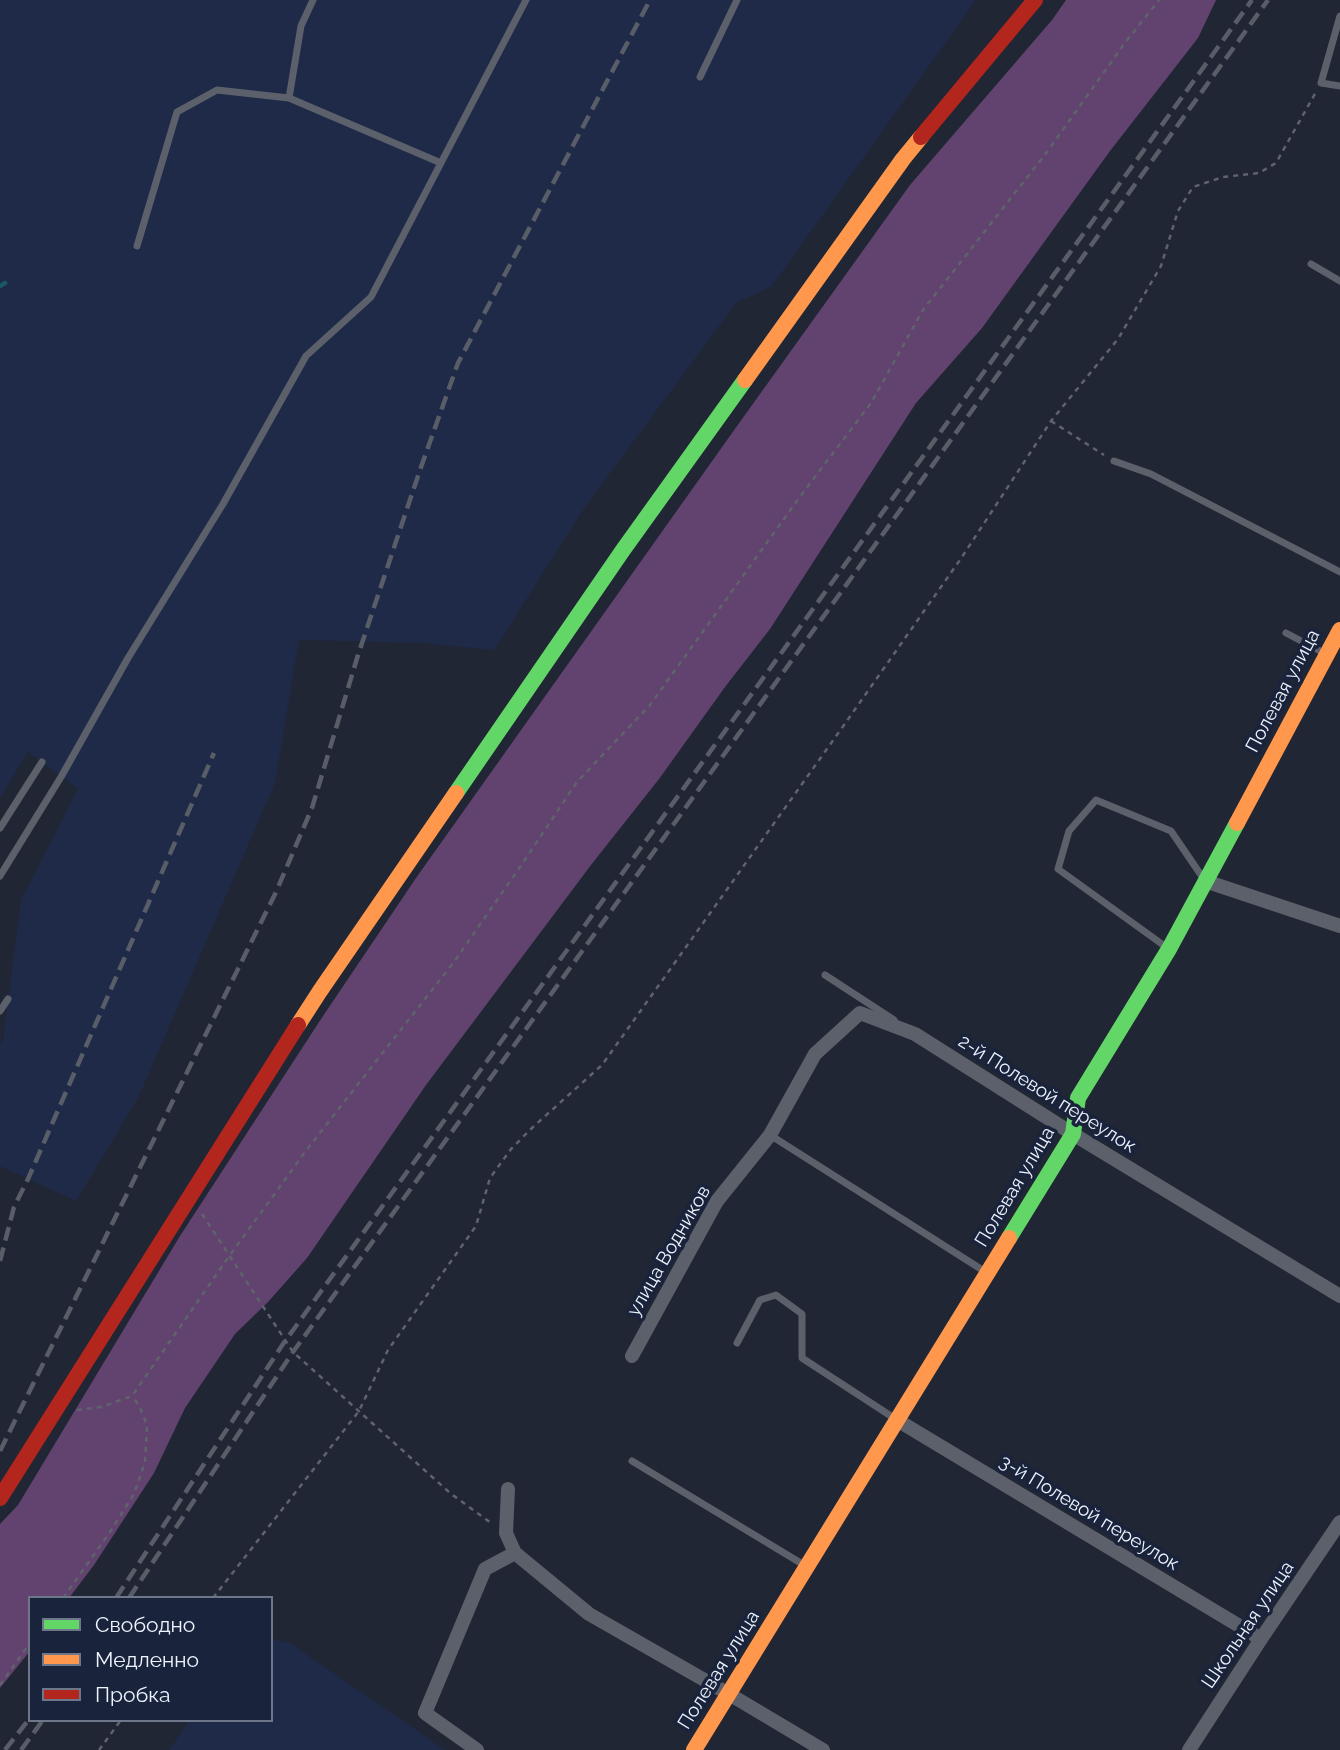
<!DOCTYPE html>
<html>
<head>
<meta charset="utf-8">
<style>
  body { margin:0 }
  #map { position:relative; width:1340px; height:1750px; overflow:hidden; background:#212634; font-family:Raleway,sans-serif }
  canvas { display:block }
  .legend { position:absolute; left:28px; top:1596px; width:245px; height:126px; box-sizing:border-box; background:#19233c; border:2px solid #6e7689; margin:0; padding:9px 12px; list-style:none; font-size:21px; color:#eef3fd }
  .legend li { display:flex; align-items:center; gap:14px; height:35px }
  .legend b { width:35px; border:2px solid #6e7689 }
</style>
</head>
<body>
<div id="map">
<canvas width="1340" height="1750"></canvas>
<ul class="legend">
<li><b style="height:9px;background:#63d668"></b>Свободно</li>
<li><b style="height:9px;background:#ff974d"></b>Медленно</li>
<li><b style="height:9px;background:#b3261e"></b>Пробка</li>
</ul>
</div>
<script>
const c = document.querySelector('canvas').getContext('2d');
c.lineJoin = 'round';
function fillPath(path, color) { c.fillStyle = color; c.fill(path, 'evenodd'); }
const poly = rows => new Path2D(rows.map(r => 'M' + r).join(''));
function stroke(path, color, width, dash) { c.strokeStyle = color; c.lineWidth = width; c.lineCap = dash ? 'butt' : 'round'; c.setLineDash(dash || []); c.stroke(path); }
function drawText(font, color, halo, rows, align = 'center') {
  c.font = font + ' Raleway,sans-serif'; c.lineWidth = 7; c.setLineDash([]); c.textBaseline = 'middle'; c.strokeStyle = halo; c.fillStyle = color; for (const [text, x, y, turn = 0] of rows) {
    c.save(); c.translate(x, y); c.rotate((+turn || 0) * Math.PI / 180); c.textAlign = isNaN(turn) ? turn : align; if (halo) c.strokeText(text, 0, 0); c.fillText(text, 0, 0); c.restore();
  }
}
fillPath(poly([
  [0,0,976,0,772,286,736,303,585,507,494,650,424,643,299,640,275,783,139,1096,76,1201,0,1166,0,1044,3,1040,21,900,78,789,28,752,0,798],
  [271,1639,290,1643,445,1750,169,1750,190,1720,271,1720]
]), '#1e2a47');
fillPath(poly([
  [1066,0,1216,0,1198,38,1110,151,982,328,916,403,770,629,725,687,659,779,591,865,426,1085,307,1258,268,1302,235,1334,185,1408,154,1473,94,1565,69,1598,30,1598,30,1651,0,1688,0,1524,18,1505,180,1236,321,1019,416,878,737,426,910,185,1052,20]
]), '#62436f');
stroke(poly([
  [0,286,5,283]
]), '#195765', 4.5);
stroke(poly([
  [1051,421,1104,455],
  [202,1214,293,1352,450,1493,491,1523],
  [77,1410,101,1407,132,1396,230,1255,308,1148,454,962,518,870,577,782,650,705,799,498,871,403,923,310,1047,152,1124,44,1159,0],
  [63,1598,110,1532,134,1494,145,1462,147,1425,139,1405,132,1396],
  [213,1598,359,1411,388,1350,476,1226,490,1178,511,1149,533,1127,602,1065,844,725,962,557,1051,421,1118,339,1161,266,1178,211,1193,187,1223,177,1259,173,1276,163,1316,92],
  [0,1685,30,1643],
  [99,1750,121,1720]
]), '#5f636c', 2.5, [5, 5]);
stroke(poly([
  [313,0,301,26,289,98,441,163],
  [1340,16,1321,83,1340,86],
  [700,77,737,0],
  [137,246,177,112,217,90,289,98],
  [1311,264,1340,281],
  [1114,461,1151,474,1340,572],
  [1286,633,1324,653],
  [0,828,42,762],
  [0,876,61,777,128,658,223,504,306,356,371,297,526,0],
  [1166,947,1058,869,1069,831,1096,800,1171,831,1203,878],
  [825,975,894,1020],
  [0,1011,8,999],
  [770,1135,984,1271],
  [737,1343,760,1300,776,1295,802,1314,802,1358,894,1418],
  [632,1461,804,1565]
]), '#5c606a', 7);
stroke(poly([
  [1205,881,1340,926],
  [632,1356,717,1201,770,1135,815,1054,860,1013,915,1034,1073,1134,1340,1296],
  [897,1420,1261,1639],
  [508,1489,506,1533,515,1553,589,1614,729,1694,823,1750],
  [477,1750,425,1713,485,1569,515,1553],
  [1189,1750,1261,1639,1340,1522]
]), '#5c606a', 14);
stroke(poly([
  [456,793,623,550,745,380],
  [1009,1238,1073,1134,1078,1098,1169,949,1237,823]
]), '#63d668', 16);
stroke(poly([
  [745,380,903,159,921,137],
  [1237,823,1340,630],
  [298,1025,320,991,456,793],
  [694,1750,1009,1238]
]), '#ff974d', 16);
stroke(poly([
  [921,137,1035,0],
  [0,1498,298,1025]
]), '#b3261e', 16);
stroke(poly([
  [0,1261,14,1207,28,1179,214,753],
  [0,1451,276,892,312,808,358,655,420,470,458,363,650,0],
  [116,1598,283,1344,1252,0],
  [129,1598,293,1352,1268,0],
  [5,1750,30,1718],
  [21,1750,43,1720]
]), '#595d68', 4.5, [14, 7]);
drawText('19px', '#eef3fd', '#19233c', [
  ["Полевая улица",1283,691,-62],
  ["2-й Полевой переулок",1047,1094,32],
  ["Полевая улица",1015,1187,-59],
  ["улица Водников",669,1251,-60],
  ["3-й Полевой переулок",1089,1513,31],
  ["Школьная улица",1248,1625,-56],
  ["Полевая улица",719,1670,-58]
]);
</script>
</body>
</html>
